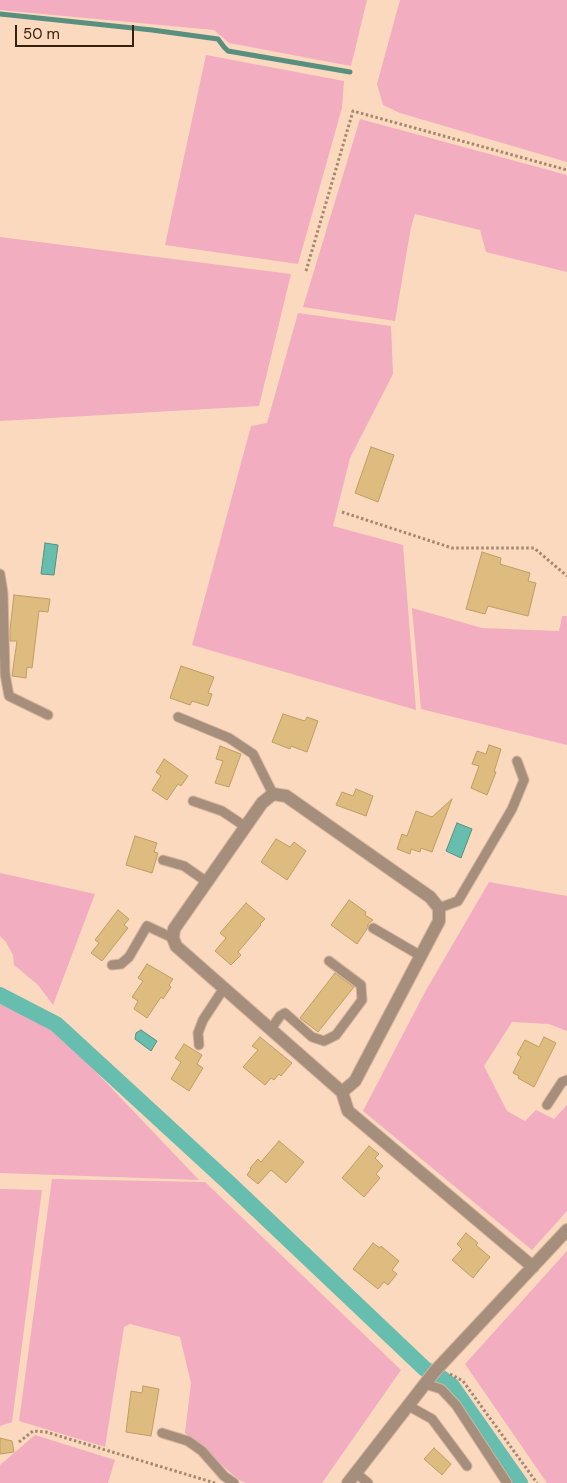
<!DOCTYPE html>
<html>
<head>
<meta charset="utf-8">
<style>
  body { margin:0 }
  #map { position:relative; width:567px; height:1483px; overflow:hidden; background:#fbd9be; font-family:"DM Sans",sans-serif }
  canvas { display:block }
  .scale { position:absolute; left:15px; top:25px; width:119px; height:22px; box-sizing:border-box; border:2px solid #36210e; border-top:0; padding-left:6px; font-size:15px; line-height:18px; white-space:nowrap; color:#36210e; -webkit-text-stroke:4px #fbd9be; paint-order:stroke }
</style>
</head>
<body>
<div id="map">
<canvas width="567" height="1483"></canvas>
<div class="scale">50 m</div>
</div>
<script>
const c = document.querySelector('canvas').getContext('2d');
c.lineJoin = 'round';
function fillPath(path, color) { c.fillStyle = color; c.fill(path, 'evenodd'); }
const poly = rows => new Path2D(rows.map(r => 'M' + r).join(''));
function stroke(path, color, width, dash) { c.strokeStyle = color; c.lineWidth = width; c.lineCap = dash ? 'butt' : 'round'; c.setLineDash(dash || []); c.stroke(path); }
fillPath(poly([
  [0,0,367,0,351,66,229,43,214,30,0,10],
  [400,0,567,0,567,162,400,113,383,105,377,84],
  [206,55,344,81,342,108,298,264,165,245],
  [360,119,567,175,567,272,486,252,480,230,415,214,411,227,395,321,303,307],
  [0,237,291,274,259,406,0,421],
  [298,313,391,326,393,374,350,458,333,526,403,545,416,710,192,645,251,426,267,423],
  [412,608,482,628,559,631,562,616,567,616,567,745,421,709],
  [0,873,95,894,53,1005,38,985,14,965,13,955,6,942,0,936],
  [489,882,567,896,567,1031,549,1024,512,1022,484,1066,507,1111,525,1121,536,1110,554,1119,567,1105,567,1211,532,1250,363,1111,425,992],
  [0,1004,59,1033,199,1180,0,1173],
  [52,1179,205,1182,401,1370,322,1483,246,1483,239,1480,185,1433,191,1383,180,1337,130,1324,124,1327,105,1447,19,1421],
  [0,1189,42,1190,12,1422,0,1426],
  [567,1251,567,1483,547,1483,465,1364],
  [35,1435,115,1460,108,1483,0,1483,0,1465]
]), '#f2adc0');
const water = poly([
  [45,543,58,545,54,575,41,574,45,543],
  [457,823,472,829,461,858,446,851,457,823],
  [141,1030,157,1041,151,1051,135,1039,136,1033,141,1030]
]);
fillPath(water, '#67beaf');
stroke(water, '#588f7f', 1);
stroke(poly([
  [0,14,152,30,218,39,224,47,228,51,350,72]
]), '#588f7f', 5);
stroke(poly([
  [0,995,56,1024,230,1184,425,1369,440,1377,452,1386,520,1483]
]), '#67beaf', 16);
const building = poly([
  [371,447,394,455,378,502,355,493,371,447],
  [482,552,501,558,500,564,530,573,528,581,536,583,528,616,488,606,485,614,466,609,482,552],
  [14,595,50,599,48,612,39,611,32,668,27,667,26,678,12,676,17,641,10,641,10,630,14,595],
  [181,666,214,677,208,693,212,694,208,706,192,701,190,705,170,698,181,666],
  [283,714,305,721,307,717,318,721,307,752,291,746,290,749,272,742,283,714],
  [489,745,501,749,494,772,496,772,487,795,471,788,479,766,472,764,477,751,486,754,489,745],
  [220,746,241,754,229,787,215,783,223,761,216,759,220,746],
  [164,759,188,776,181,786,178,784,167,800,152,790,161,776,156,772,164,759],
  [356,789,373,796,366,816,336,805,342,792,353,796,356,789],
  [452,799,432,852,421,848,420,852,411,849,410,854,397,849,402,834,407,836,416,811,432,817,452,799],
  [135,836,157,843,154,852,158,853,152,873,126,865,135,836],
  [276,839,290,847,294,842,306,851,287,880,261,862,276,839],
  [349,900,366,912,365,915,373,920,368,924,367,929,357,944,331,925,349,900],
  [246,903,265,919,260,924,261,925,238,952,241,955,231,965,215,951,226,938,220,933,246,903],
  [118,910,129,919,124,925,128,928,102,961,91,953,99,943,95,940,118,910],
  [147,964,173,979,169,985,171,987,163,999,161,997,147,1018,134,1009,138,1001,132,997,143,981,138,978,147,964],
  [335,973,354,987,318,1032,300,1018,335,973],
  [260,1037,292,1063,281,1076,279,1074,274,1080,271,1078,265,1085,243,1067,258,1050,252,1046,260,1037],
  [544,1037,556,1043,534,1087,518,1078,519,1076,513,1073,521,1057,517,1054,525,1040,539,1047,544,1037],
  [184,1044,202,1055,197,1064,203,1068,189,1091,171,1079,181,1062,175,1058,184,1044],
  [279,1141,304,1162,286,1183,271,1170,258,1184,247,1175,251,1169,250,1168,258,1159,261,1162,279,1141],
  [369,1146,379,1154,375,1158,383,1166,376,1174,380,1178,364,1197,342,1178,369,1146],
  [466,1233,478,1243,476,1245,490,1257,473,1278,452,1260,462,1249,457,1244,466,1233],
  [373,1243,380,1248,381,1246,399,1261,392,1270,397,1274,388,1285,384,1282,378,1289,353,1269,373,1243],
  [143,1386,159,1389,151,1436,126,1432,131,1391,142,1393,143,1386],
  [0,1438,12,1441,14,1452,0,1454,0,1438],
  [434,1448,451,1464,442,1475,424,1459,434,1448]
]);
fillPath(building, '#debc7f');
stroke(building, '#bf9d62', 1);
const lane = poly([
  [0,574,3,593,5,674,9,696,48,715],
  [178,717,229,738,253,754,273,794],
  [193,801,222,811,246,827],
  [163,860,184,866,207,882],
  [439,908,458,901,512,809,524,780,517,761],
  [373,928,421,956],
  [112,965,121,964,129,957,147,926,173,938],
  [271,1029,280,1016,285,1013,312,1037,324,1041,336,1035,362,1000,361,985,329,961],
  [199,1045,198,1033,203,1020,224,988],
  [547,1105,562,1082,567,1080],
  [425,1384,441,1389,456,1405,507,1483],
  [407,1405,432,1419,467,1466],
  [162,1433,188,1441,202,1451,224,1476,234,1483],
  [356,1473,368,1483]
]);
const street = poly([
  [342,1092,355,1081,439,921,439,908,430,897,286,796,273,794,262,803,174,929,173,938,176,946,342,1092,348,1111,533,1267],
  [348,1483,435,1371,567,1230]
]);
stroke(lane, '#d4b49b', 11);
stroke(street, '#d4b49b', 14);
stroke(poly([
  [306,271,353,111,567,170],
  [342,512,452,548,534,548,567,576],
  [450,1374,463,1381,537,1483],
  [19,1442,33,1431,46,1432,215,1483]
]), '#a38770', 3, [2.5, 2.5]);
stroke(lane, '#a58e7b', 9);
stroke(street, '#a58e7b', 12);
</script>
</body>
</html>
